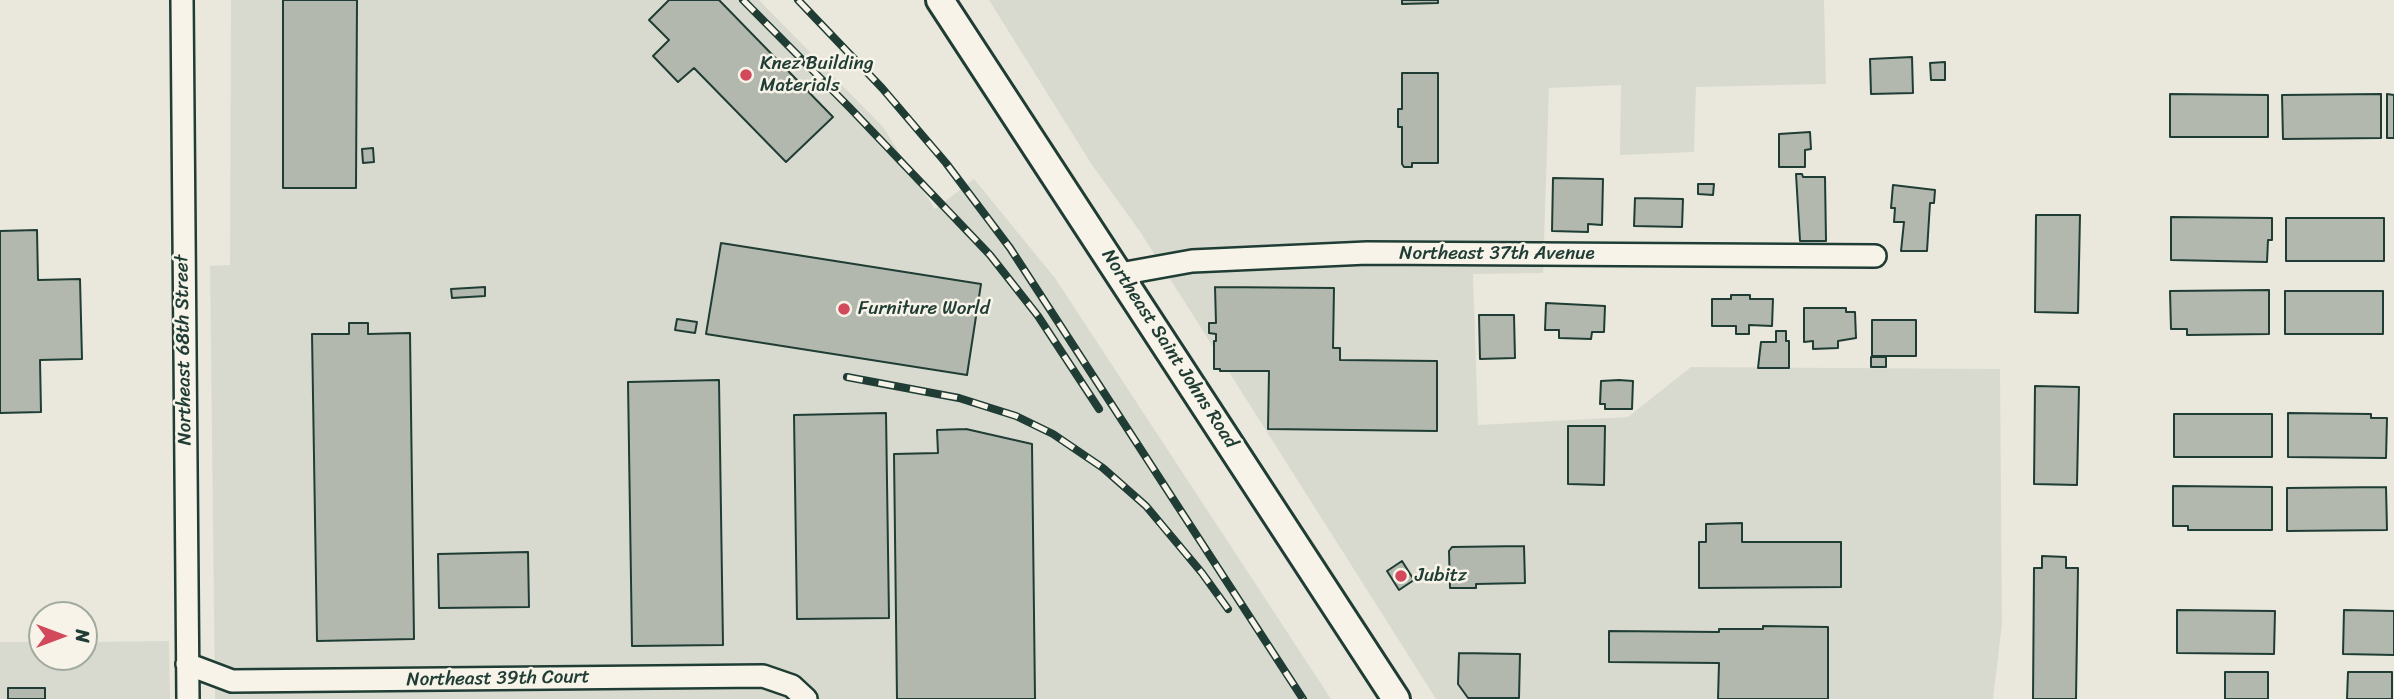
<!DOCTYPE html>
<html>
<head>
<meta charset="utf-8">
<style>
  body { margin:0 }
  #map { position:relative; width:2394px; height:699px; overflow:hidden; background:#eae8dd; font-family:Sriracha,sans-serif }
  canvas { display:block }
  .north { position:absolute; left:28px; top:601px; width:70px; height:70px; box-sizing:border-box; background:#f7f3e8; border:2px solid #a1aaa0; border-radius:50%; rotate:90deg; font-size:19px; font-weight:700; line-height:28px; text-align:center; color:#1f3d34 }
  .north::after { content:''; display:block; margin:auto; width:24px; height:32px; background:#d1495b; clip-path:polygon(50% 0,100% 100%,50% 72%,0 100%) }
</style>
</head>
<body>
<div id="map">
<canvas width="2394" height="699"></canvas>
<div class="north">N</div>
</div>
<script>
const c = document.querySelector('canvas').getContext('2d');
c.lineJoin = 'round';
function fillPath(path, color) { c.fillStyle = color; c.fill(path, 'evenodd'); }
const poly = rows => new Path2D(rows.map(r => 'M' + r).join(''));
function stroke(path, color, width, dash) { c.strokeStyle = color; c.lineWidth = width; c.lineCap = dash ? 'butt' : 'round'; c.setLineDash(dash || []); c.stroke(path); }
function drawText(font, color, halo, rows, align = 'center') {
  c.font = font + ' Sriracha,sans-serif'; c.lineWidth = 5; c.setLineDash([]); c.textBaseline = 'middle'; c.strokeStyle = halo; c.fillStyle = color; for (const [text, x, y, turn = 0] of rows) {
    c.save(); c.translate(x, y); c.rotate((+turn || 0) * Math.PI / 180); c.textAlign = isNaN(turn) ? turn : align; if (halo) c.strokeText(text, 0, 0); c.fillText(text, 0, 0); c.restore();
  }
}
fillPath(poly([
  [231,0,759,0,883,127,935,209,974,179,1055,278,1331,699,215,699,210,266,230,265],
  [989,0,1824,0,1826,84,1696,87,1694,152,1620,155,1621,85,1549,88,1543,273,1473,274,1478,425,1628,417,1691,367,2000,369,2002,624,1993,699,1436,699,1141,233,1092,165],
  [169,641,170,699,0,699,0,642,42,642,42,657,84,657,84,642]
]), '#d9dacf');
const building = poly([
  [283,0,357,0,356,188,283,188,283,0],
  [669,0,719,0,833,117,786,162,694,68,678,82,653,56,669,40,649,20,669,0],
  [1402,0,1438,0,1438,3,1402,4,1402,0],
  [1912,57,1913,93,1871,94,1870,59,1912,57],
  [1945,62,1945,80,1931,80,1930,63,1945,62],
  [1402,73,1438,73,1438,163,1412,163,1412,167,1404,167,1402,164,1402,127,1398,127,1398,109,1402,109,1402,73],
  [2170,94,2268,95,2268,137,2170,137,2170,94],
  [2381,94,2381,138,2283,139,2282,95,2381,94],
  [2387,94,2394,95,2394,138,2387,138,2387,94],
  [1810,132,1811,149,1805,150,1805,167,1779,167,1779,134,1810,132],
  [373,148,374,162,363,163,362,149,373,148],
  [1796,174,1802,174,1803,177,1825,177,1826,241,1800,241,1796,174],
  [1553,178,1603,179,1602,225,1588,224,1588,232,1552,231,1553,178],
  [1698,184,1714,184,1713,195,1698,194,1698,184],
  [1893,185,1935,190,1934,203,1930,203,1927,251,1901,251,1904,222,1894,222,1895,208,1891,208,1893,185],
  [1635,198,1683,199,1682,227,1634,226,1635,198],
  [2036,215,2080,215,2078,313,2035,312,2036,215],
  [2171,217,2272,218,2272,240,2268,240,2267,262,2171,260,2171,217],
  [2286,218,2384,218,2384,261,2286,261,2286,218],
  [37,230,38,280,80,279,82,359,40,360,41,412,0,413,0,231,37,230],
  [721,243,981,284,967,375,706,334,721,243],
  [485,287,485,296,452,298,451,289,485,287],
  [1215,287,1334,288,1333,348,1340,348,1340,360,1437,361,1437,431,1268,429,1269,371,1220,371,1220,369,1214,369,1214,341,1216,341,1216,334,1209,333,1209,323,1216,323,1215,287],
  [2269,290,2269,334,2187,335,2187,329,2171,329,2170,291,2269,290],
  [2285,291,2383,291,2383,334,2285,334,2285,291],
  [1731,295,1750,295,1750,299,1773,299,1772,326,1749,325,1749,334,1736,334,1736,326,1712,326,1712,299,1731,299,1731,295],
  [1546,303,1605,306,1604,332,1592,332,1591,339,1559,338,1559,330,1545,330,1546,303],
  [1804,308,1846,308,1846,312,1855,312,1856,338,1838,341,1838,348,1813,349,1813,341,1804,342,1804,308],
  [1479,315,1514,315,1515,358,1480,359,1479,315],
  [677,319,697,322,695,333,675,330,677,319],
  [1872,320,1916,320,1916,356,1872,356,1872,320],
  [349,323,368,323,368,334,410,333,414,639,317,641,312,334,349,334,349,323],
  [1776,331,1786,331,1786,341,1789,341,1789,368,1758,368,1761,342,1776,342,1776,331],
  [1871,357,1886,357,1886,367,1871,367,1871,357],
  [719,380,723,645,632,646,628,382,719,380],
  [1619,380,1633,381,1632,409,1605,409,1605,404,1600,404,1601,381,1619,380],
  [2035,386,2079,387,2077,485,2034,484,2035,386],
  [886,413,889,618,797,619,794,415,886,413],
  [2288,413,2371,414,2371,418,2387,418,2386,458,2288,457,2288,413],
  [2174,414,2272,414,2272,457,2174,457,2174,414],
  [1568,426,1605,426,1604,485,1568,484,1568,426],
  [966,429,1032,444,1035,699,897,699,894,454,938,453,937,430,966,429],
  [2173,486,2272,487,2272,530,2188,530,2188,526,2173,526,2173,486],
  [2386,487,2387,530,2287,531,2287,488,2386,487],
  [1742,523,1742,542,1841,542,1841,587,1699,588,1699,542,1706,542,1706,524,1742,523],
  [1524,546,1525,583,1476,584,1476,588,1450,588,1449,551,1452,547,1524,546],
  [528,552,529,607,439,608,438,554,528,552],
  [2042,556,2066,557,2066,568,2078,568,2076,699,2033,699,2034,568,2042,568,2042,556],
  [1402,561,1414,580,1399,590,1387,571,1402,561],
  [2177,610,2275,611,2274,654,2177,653,2177,610],
  [2344,610,2394,611,2394,655,2343,654,2344,610],
  [1763,626,1828,627,1828,699,1718,699,1719,663,1609,662,1609,631,1719,632,1719,629,1763,629,1763,626],
  [1459,653,1520,654,1519,698,1468,698,1458,684,1459,653],
  [2225,672,2268,672,2268,699,2225,699,2225,672],
  [2348,672,2392,672,2392,699,2347,699,2348,672],
  [8,688,45,688,45,699,8,699,8,688]
]);
fillPath(building, '#b2b8ae');
stroke(building, '#1f3d34', 2);
const minor = poly([
  [182,0,188,699],
  [1120,274,1192,261,1367,253,1875,256],
  [187,664,232,681,763,676,792,686,806,699]
]);
const major = poly([
  [940,0,1396,699]
]);
stroke(minor, '#1f3d34', 26);
stroke(major, '#1f3d34', 32);
stroke(minor, '#f7f3e8', 21);
stroke(major, '#f7f3e8', 26);
const rail = poly([
  [743,0,850,108,990,255,1038,316,1099,409],
  [798,0,882,88,946,163,1010,248,1303,699],
  [847,377,959,398,1016,416,1053,434,1103,468,1146,506,1202,573,1228,609]
]);
stroke(rail, '#1f3d34', 8);
stroke(rail, '#f7f3e8', 5, [16]);
for (const [x, y, r, color] of [
  [746,75,7,"#d1495b"],
  [844,309,7,"#d1495b"],
  [1401,576,7,"#d1495b"]
]) { const dot = new Path2D(); dot.arc(x, y, r, 0, 2 * Math.PI); c.fillStyle = color; c.fill(dot); stroke(dot, '#f7f3e8', 2.5); }
drawText('19px', '#1f3d34', '#f7f3e8', [
  ["Knez Building",760,64],
  ["Materials",760,86],
  ["Furniture World",858,309],
  ["Jubitz",1415,576]
], 'left');
drawText('19px', '#1f3d34', '#f7f3e8', [
  ["Northeast 37th Avenue",1497,254],
  ["Northeast Saint Johns Road",1169,349,57],
  ["Northeast 68th Street",184,350,-91],
  ["Northeast 39th Court",498,679,-1]
]);
</script>
</body>
</html>
